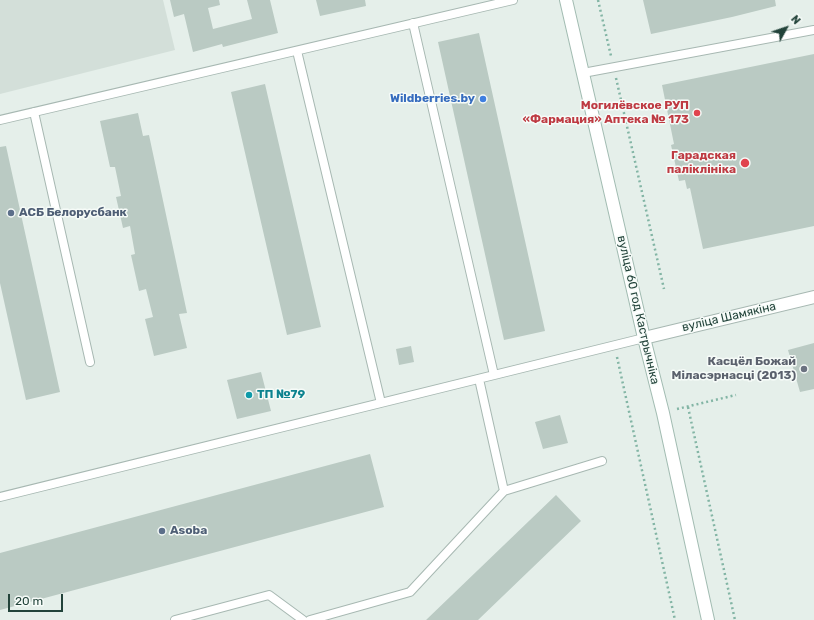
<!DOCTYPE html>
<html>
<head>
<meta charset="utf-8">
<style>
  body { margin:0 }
  #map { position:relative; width:814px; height:620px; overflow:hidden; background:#e5efea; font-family:Rubik,sans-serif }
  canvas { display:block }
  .north { position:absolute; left:766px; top:8px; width:40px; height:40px; -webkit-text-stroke:3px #f6fbf8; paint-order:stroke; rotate:50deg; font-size:11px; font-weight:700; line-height:16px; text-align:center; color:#22433a }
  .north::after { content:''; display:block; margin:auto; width:14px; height:18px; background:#22433a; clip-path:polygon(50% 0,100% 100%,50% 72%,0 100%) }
  .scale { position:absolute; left:8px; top:594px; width:55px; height:18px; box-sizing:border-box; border:2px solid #22433a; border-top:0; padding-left:5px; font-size:12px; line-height:14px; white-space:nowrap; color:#22433a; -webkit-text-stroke:3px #f6fbf8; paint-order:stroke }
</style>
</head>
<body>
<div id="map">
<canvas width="814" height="620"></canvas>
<div class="north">N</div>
<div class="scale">20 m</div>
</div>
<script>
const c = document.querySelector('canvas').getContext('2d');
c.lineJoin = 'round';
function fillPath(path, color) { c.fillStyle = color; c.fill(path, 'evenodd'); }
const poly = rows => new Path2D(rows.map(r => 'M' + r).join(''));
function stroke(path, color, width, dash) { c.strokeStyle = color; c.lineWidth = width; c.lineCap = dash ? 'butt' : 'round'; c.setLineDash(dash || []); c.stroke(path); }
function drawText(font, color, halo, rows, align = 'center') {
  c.font = font + ' Rubik,sans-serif'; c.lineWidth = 3; c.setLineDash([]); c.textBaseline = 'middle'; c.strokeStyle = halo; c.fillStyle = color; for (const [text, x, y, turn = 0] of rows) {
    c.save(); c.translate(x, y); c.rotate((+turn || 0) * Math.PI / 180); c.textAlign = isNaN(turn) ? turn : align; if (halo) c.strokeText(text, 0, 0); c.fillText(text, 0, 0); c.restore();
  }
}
fillPath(poly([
  [0,0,163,0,175,50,0,94]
]), '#d3dfd9');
fillPath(poly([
  [170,0,219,0,220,5,208,8,213,29,252,19,247,0,270,0,278,33,223,47,222,44,193,52,184,14,174,17],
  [316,0,365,0,366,6,320,16],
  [643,0,775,0,776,6,732,17,651,34],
  [479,33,545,331,504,340,438,42],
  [814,54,814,226,703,249,690,188,687,189,685,180,679,181,671,145,674,144,662,85],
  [265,84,321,327,287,335,231,92],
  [138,113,143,136,149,135,187,313,179,314,187,348,154,356,145,319,153,317,146,289,139,291,131,255,135,254,130,226,123,228,116,197,121,196,115,167,110,167,100,121],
  [6,146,60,392,26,400,0,283,0,147],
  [814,343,814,389,800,392,788,350],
  [411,346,414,362,399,365,396,349],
  [261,372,271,411,237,419,227,380],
  [560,415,568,443,543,449,535,422],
  [370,454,384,507,0,610,0,553],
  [556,495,581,521,478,620,426,620]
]), '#bacac3');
const lane = poly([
  [413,23,494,375],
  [297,51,381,403],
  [583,73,814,30],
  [34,112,90,362],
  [0,120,513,0],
  [504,491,602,461],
  [0,497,644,338],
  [175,620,269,595,303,620],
  [310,620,410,592,504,491,479,379]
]);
const street = poly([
  [644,338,814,297]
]);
const secondary = poly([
  [566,0,644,338,663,413,708,620]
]);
stroke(lane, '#a7b8b2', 10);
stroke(street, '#a7b8b2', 14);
stroke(secondary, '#a2bcb2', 14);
stroke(poly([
  [598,0,611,56],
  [616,78,664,289],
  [617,357,675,620],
  [688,407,735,620],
  [677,409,736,395]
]), '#83b5a5', 2.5, [2, 3]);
stroke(lane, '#fff', 8);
stroke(street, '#fff', 12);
stroke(secondary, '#fff', 12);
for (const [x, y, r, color] of [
  [483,99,4,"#3f7fe0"],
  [697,113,4,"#e0444e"],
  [745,163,5,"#e0444e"],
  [11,213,4,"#5c6f8a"],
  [804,369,4,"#6b7280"],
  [249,395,4,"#0f9aa8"],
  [162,531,4,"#5c6f8a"]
]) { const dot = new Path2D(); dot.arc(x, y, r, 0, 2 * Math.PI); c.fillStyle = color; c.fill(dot); stroke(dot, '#f6fbf8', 1.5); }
drawText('bold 12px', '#366cbe', '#f6fbf8', [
  ["Wildberries.by",475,99]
], 'right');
drawText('bold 12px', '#be3a42', '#f6fbf8', [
  ["Могилёвское РУП",689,106],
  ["«Фармация» Аптека № 173",689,120],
  ["Гарадская",736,156],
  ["паліклініка",736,170]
], 'right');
drawText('bold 12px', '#4e5e75', '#f6fbf8', [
  ["АСБ Белорусбанк",19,213],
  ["Asoba",170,531]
], 'left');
drawText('12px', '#22433a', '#f6fbf8', [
  ["вуліца 60 год Кастрычніка",638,310,77],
  ["вуліца Шамякіна",729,317,-13]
]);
drawText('bold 12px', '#5b616d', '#f6fbf8', [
  ["Касцёл Божай",796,362],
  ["Міласэрнасці (2013)",796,376]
], 'right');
drawText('bold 12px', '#0d838f', '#f6fbf8', [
  ["ТП №79",257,395]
], 'left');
</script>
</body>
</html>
